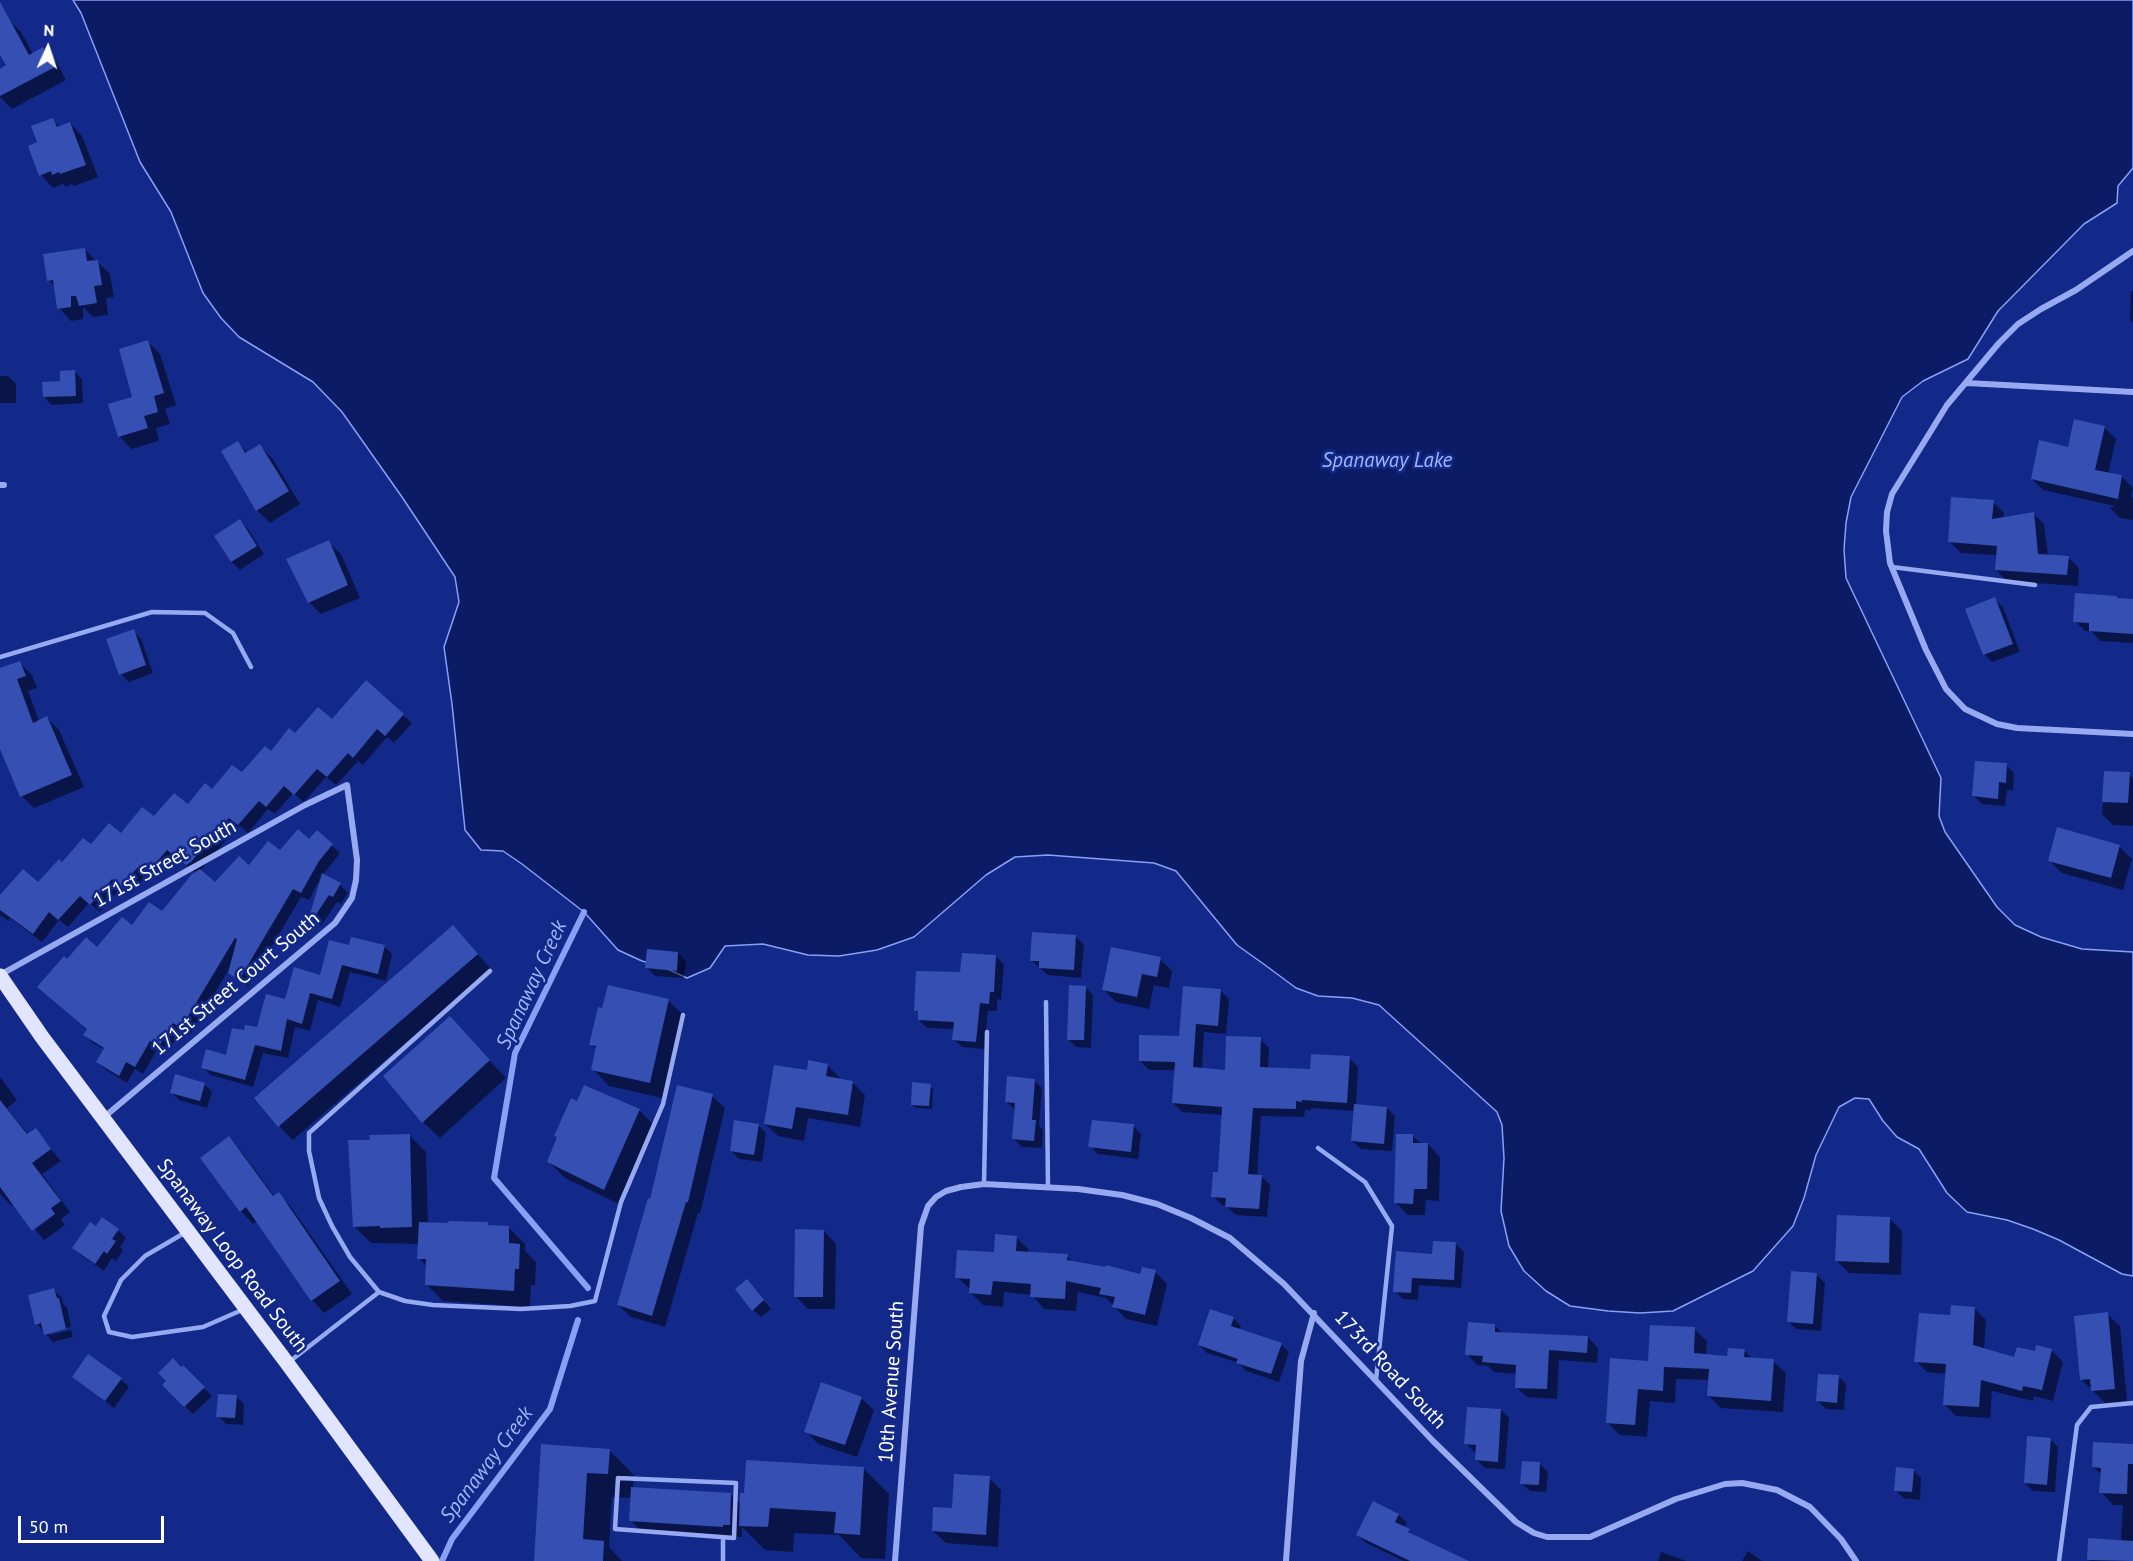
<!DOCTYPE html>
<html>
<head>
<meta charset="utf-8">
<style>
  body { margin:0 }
  #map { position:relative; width:2133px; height:1561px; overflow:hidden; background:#122989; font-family:"PT Sans",sans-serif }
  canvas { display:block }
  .north { position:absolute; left:18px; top:18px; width:60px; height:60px; -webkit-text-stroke:4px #122989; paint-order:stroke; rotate:3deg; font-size:16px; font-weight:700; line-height:24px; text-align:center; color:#fff }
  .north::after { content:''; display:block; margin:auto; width:21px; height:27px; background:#fff; clip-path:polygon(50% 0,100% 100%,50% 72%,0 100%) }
  .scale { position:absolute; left:18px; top:1516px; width:146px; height:27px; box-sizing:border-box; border:3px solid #fff; border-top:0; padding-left:8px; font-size:18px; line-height:21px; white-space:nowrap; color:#fff; -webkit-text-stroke:4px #122989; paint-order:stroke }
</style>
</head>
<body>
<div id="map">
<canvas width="2133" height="1561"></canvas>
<div class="north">N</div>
<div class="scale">50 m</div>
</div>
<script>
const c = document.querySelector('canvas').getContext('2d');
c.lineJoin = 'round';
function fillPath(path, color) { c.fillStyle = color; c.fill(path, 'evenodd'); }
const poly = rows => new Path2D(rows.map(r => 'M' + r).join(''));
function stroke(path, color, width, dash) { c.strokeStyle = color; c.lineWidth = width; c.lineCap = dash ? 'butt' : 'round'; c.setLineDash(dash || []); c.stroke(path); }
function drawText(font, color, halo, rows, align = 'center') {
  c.font = font + ' "PT Sans",sans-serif'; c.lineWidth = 5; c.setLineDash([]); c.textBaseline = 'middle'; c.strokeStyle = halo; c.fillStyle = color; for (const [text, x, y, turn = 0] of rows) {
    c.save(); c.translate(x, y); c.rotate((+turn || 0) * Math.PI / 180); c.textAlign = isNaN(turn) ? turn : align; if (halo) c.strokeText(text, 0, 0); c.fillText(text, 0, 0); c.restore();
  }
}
const water = poly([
  [73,0,2133,0,2133,168,2118,186,2117,203,2084,224,1998,311,1968,359,1923,381,1902,397,1851,497,1846,523,1844,550,1846,578,1941,778,1939,816,1945,832,1997,907,2015,925,2041,937,2082,949,2133,952,2133,1276,2122,1274,2059,1240,2033,1229,2007,1220,1967,1212,1947,1193,1919,1149,1897,1137,1883,1121,1869,1099,1855,1098,1839,1107,1816,1155,1804,1198,1793,1226,1753,1271,1673,1311,1640,1313,1608,1311,1570,1306,1546,1291,1524,1271,1509,1246,1501,1211,1504,1158,1502,1125,1497,1112,1379,1005,1352,998,1318,996,1296,988,1265,965,1237,945,1176,871,1154,863,1048,855,1015,857,986,875,914,937,877,950,839,956,808,955,763,944,725,946,710,968,687,978,661,966,642,961,618,950,584,912,522,864,503,851,481,850,465,830,452,704,444,647,459,602,455,577,402,497,342,412,313,382,239,337,221,318,203,293,171,212,140,162,81,13,73,0]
]);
fillPath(water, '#0b1b65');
stroke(water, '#89a0f4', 1.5);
fillPath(poly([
  [9,20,21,32,33,54,43,48,56,61,66,80,12,109,0,97,0,70,8,66,0,51,0,25],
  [53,120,60,127,70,123,82,136,98,177,74,186,72,184,66,187,63,184,53,188,41,175,39,143],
  [84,249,110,274,114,297,106,298,108,315,93,317,83,307,83,319,71,321,59,308,56,287,48,280],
  [2131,291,2133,291,2133,322,2130,320],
  [148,342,160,354,176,405,165,409,170,424,156,428,159,441,131,449,119,436,134,398],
  [74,371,82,379,83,403,52,405,44,397],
  [0,376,8,376,16,384,16,403,0,403],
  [2104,427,2116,439,2108,474,2121,476,2133,488,2131,498,2133,497,2133,520,2120,518,2110,508,2115,506,2043,490,2032,479,2069,448],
  [237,443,248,453,260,446,272,458,300,504,270,523,257,510],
  [1993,502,2004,513,2003,518,2033,513,2044,524,2048,556,2068,557,2079,568,2078,586,2007,581,1996,570,1997,555,1961,553,1950,542],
  [240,521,248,529,264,554,240,570,232,562,216,537],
  [328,542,341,554,360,598,321,614,309,602],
  [1994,599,2003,607,2020,652,1992,662,1984,654],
  [2133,600,2133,643,2100,641,2091,631,2085,631,2075,621],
  [133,631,141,639,153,673,129,682,121,674],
  [20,663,32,675,37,688,28,691,39,721,47,718,59,730,84,787,34,808,22,796,0,745,0,670],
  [403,715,412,723,394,743,387,737,363,765,358,761,336,785,326,777,304,802,293,793,275,814,268,809,248,833,239,825,200,871,216,884,280,852,309,841,317,832,340,853,323,875,340,885,348,893,341,904,337,902,321,926,311,917,320,879,309,900,301,897,248,987,238,981,228,971,190,1035,181,1030,167,1053,158,1048,143,1074,135,1069,127,1083,106,1070,98,1062,105,1050,93,1043,85,1035,88,1030,67,961,98,949,133,928,163,913,196,873,176,857,157,879,149,872,131,894,122,886,100,912,89,903,68,927,59,920,42,942,10,918,8,921,0,915,0,894,2,895,39,884,63,864,91,846,121,835,154,819,188,806,242,774,296,735,332,721],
  [2006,765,2014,773,2013,790,2007,790,2005,806,1982,804,1974,796],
  [2105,772,2129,774,2133,778,2133,826,2113,825,2102,814],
  [2119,846,2132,859,2123,890,2062,873,2050,861],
  [453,927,491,969,293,1140,279,1126],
  [1076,937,1084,945,1081,978,1048,975,1031,960],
  [384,946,392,954,386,981,350,972,340,1007,318,1000,310,1031,295,1027,288,1058,263,1053,253,1087,211,1075,203,1067,228,1057,245,1032,258,1029,286,1001,321,977,350,947],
  [678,953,686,961,684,978,655,976,647,968],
  [996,956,1004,965,1001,1000,997,999,997,1011,988,1011,984,1049,962,1047,953,1039,954,1029,927,1028,919,1020,920,1014,915,1010,962,974],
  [1160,959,1172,971,1169,988,1154,985,1149,1009,1116,1002,1104,990],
  [1085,987,1093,995,1091,1048,1076,1047,1068,1039],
  [1220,990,1229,999,1226,1034,1204,1032,1202,1069,1226,1071,1260,1039,1269,1048,1268,1069,1311,1070,1349,1058,1358,1067,1356,1106,1387,1108,1395,1116,1392,1151,1361,1149,1352,1141,1355,1111,1311,1108,1311,1110,1305,1110,1304,1117,1261,1116,1257,1176,1261,1176,1270,1185,1267,1217,1236,1215,1226,1206,1222,1205,1213,1196,1219,1174,1223,1115,1182,1112,1173,1103,1176,1070,1149,1070,1140,1061,1180,1037],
  [668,1000,685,1017,666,1099,609,1086,593,1069,597,1050,591,1044],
  [466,1035,506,1078,440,1138,423,1122],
  [827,1065,840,1078,839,1080,852,1082,865,1095,860,1127,808,1118,804,1141,778,1136,765,1124,808,1072],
  [0,1077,17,1100,7,1108,29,1135,35,1130,61,1161,42,1174,70,1212,61,1219,65,1225,44,1240,14,1204,12,1206,0,1194],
  [1034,1080,1042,1088,1039,1126,1043,1130,1042,1148,1022,1147,1013,1138,1016,1111,1007,1102],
  [204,1084,212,1092,207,1108,179,1100,171,1092],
  [930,1086,933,1089,932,1109,916,1108,912,1105],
  [712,1096,725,1108,700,1214,698,1213,665,1327,631,1317,618,1305,651,1200],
  [639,1110,656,1127,621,1205,565,1178,548,1161],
  [758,1125,766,1133,762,1162,739,1159,731,1151],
  [1133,1126,1141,1134,1138,1159,1098,1154,1090,1146],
  [409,1135,426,1152,428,1224,487,1224,490,1227,509,1228,525,1244,525,1251,536,1262,535,1285,531,1285,530,1307,443,1301,427,1285,427,1267,419,1258,420,1244,371,1243,354,1226,371,1141],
  [1413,1136,1421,1144,1428,1144,1440,1157,1439,1201,1426,1200,1425,1215,1408,1215,1395,1202],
  [229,1138,241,1151,275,1197,279,1194,291,1207,352,1294,324,1313,312,1300,257,1221,253,1224,241,1211],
  [1890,1219,1902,1231,1901,1275,1849,1273,1837,1261],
  [96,1228,118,1230,126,1238,120,1247,123,1250,116,1261,112,1258,104,1271,82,1256,74,1248],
  [824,1231,836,1244,835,1309,808,1309,795,1296],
  [1017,1238,1029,1250,1028,1253,1067,1256,1074,1263,1141,1276,1155,1272,1167,1284,1157,1326,1126,1319,1106,1298,1078,1292,1076,1311,1044,1309,1032,1295,1004,1292,1003,1307,983,1305,971,1293,971,1290,957,1277,995,1254],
  [1456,1244,1464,1252,1461,1288,1419,1285,1418,1300,1403,1299,1395,1291,1433,1256],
  [1817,1275,1825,1283,1821,1331,1796,1329,1788,1321],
  [754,1289,771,1309,761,1317,753,1310],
  [54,1290,62,1298,63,1304,67,1307,71,1327,49,1332,49,1335,71,1330,73,1337,53,1342,37,1324],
  [1975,1309,1986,1320,1984,1350,2016,1358,2051,1350,2063,1362,2053,1401,2034,1396,2033,1401,1992,1391,1990,1418,1956,1416,1945,1405,1947,1374,1927,1372,1916,1361,1952,1317],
  [2107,1314,2120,1326,2127,1401,2105,1403,2081,1379],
  [1233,1318,1241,1326,1239,1330,1281,1344,1289,1352,1279,1382,1246,1371,1239,1363,1207,1353,1199,1345],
  [1495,1326,1503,1334,1588,1337,1598,1348,1597,1363,1559,1360,1557,1399,1527,1397,1516,1387,1517,1374,1494,1372,1488,1366,1477,1365,1467,1354],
  [1694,1329,1707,1341,1706,1356,1729,1357,1744,1350,1753,1359,1773,1361,1786,1373,1783,1412,1721,1408,1708,1395,1709,1380,1676,1379,1675,1403,1650,1401,1647,1437,1620,1435,1607,1422,1650,1363],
  [183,1367,212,1396,193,1414,164,1385],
  [1838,1376,1846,1384,1844,1410,1826,1409,1818,1401],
  [74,1377,121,1379,129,1387,114,1408],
  [236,1396,244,1404,243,1425,226,1424,218,1416],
  [861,1398,874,1410,857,1457,818,1444,806,1431],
  [1501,1410,1509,1418,1505,1469,1485,1468,1477,1460,1477,1452,1474,1452,1466,1443],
  [2050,1439,2058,1447,2055,1492,2033,1491,2025,1483],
  [543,1446,609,1450,634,1475,633,1488,730,1494,741,1505,864,1469,889,1494,885,1559,861,1558,839,1535,794,1533,793,1552,765,1550,742,1527,742,1537,643,1533,630,1520,632,1498,612,1497,609,1547,622,1561,535,1561],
  [2133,1446,2133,1561,2090,1561,2089,1560,2121,1541,2123,1505,2113,1505,2101,1492,2102,1475,2093,1467],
  [1540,1464,1548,1472,1546,1492,1530,1491,1521,1483],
  [1913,1470,1921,1478,1920,1500,1903,1498,1895,1490],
  [989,1478,1001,1490,998,1547,946,1543,933,1531],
  [1374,1503,1399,1515,1407,1523,1404,1528,1416,1537,1465,1561,1404,1561,1366,1543,1358,1535],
  [1748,1551,1762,1561,1742,1561],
  [1661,1552,1686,1561,1658,1561]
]), '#0007');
stroke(poly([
  [584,912,515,1053,494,1178,588,1288],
  [442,1561,452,1539,550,1409,578,1320]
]), '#89a0f4', 6);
fillPath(poly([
  [0,2,29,55,43,47,55,67,0,96,0,69,6,65,0,55],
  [53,118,57,127,70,122,86,165,60,174,59,172,52,175,51,171,39,176,28,146,37,142,31,126],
  [85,248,87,261,98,260,102,285,94,286,97,303,79,306,76,296,71,296,71,307,57,309,53,280,47,281,43,254],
  [148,340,164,393,154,396,158,412,144,416,148,428,118,437,108,404,132,397,119,349],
  [75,370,76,396,43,397,42,382,60,381,60,371],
  [2074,419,2105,426,2095,470,2122,475,2118,499,2031,479,2039,440,2068,447],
  [238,441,245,453,260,444,289,491,256,511,221,451],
  [1951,497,1994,500,1992,519,2034,512,2038,554,2069,556,2067,575,1995,570,1997,546,1948,542],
  [240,519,257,546,231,562,214,536],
  [329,540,348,585,308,603,286,559],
  [2075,593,2117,596,2117,598,2133,599,2133,634,2089,631,2089,623,2073,622],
  [1995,597,2013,644,1983,655,1965,609],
  [134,629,146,665,119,675,106,639],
  [20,661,26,676,17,679,33,723,47,716,72,775,20,797,0,749,0,668],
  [366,680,404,714,385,736,377,729,353,758,348,753,327,777,317,769,294,795,284,786,266,807,259,801,238,825,229,818,191,862,186,865,167,850,148,872,140,865,121,886,112,879,90,905,80,896,58,920,49,912,33,934,0,910,0,895,23,869,38,882,59,859,62,862,83,838,91,844,109,823,121,833,142,807,154,816,174,793,188,804,205,783,212,789,232,765,242,772,265,746,271,751,289,728,295,733,318,707,332,719],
  [1975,761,2007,763,2006,783,1999,782,1998,799,1972,796],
  [2104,771,2130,772,2128,803,2102,802],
  [2057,827,2120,845,2111,878,2048,861],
  [298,829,309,839,317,830,333,844,319,861,301,893,293,889,239,980,228,973,237,939,235,938,181,1028,173,1023,159,1046,150,1041,135,1067,126,1062,119,1076,96,1062,104,1048,83,1035,87,1029,37,987,64,956,67,959,86,937,97,947,122,917,132,925,149,902,162,911,192,874,200,869,215,882,239,856,249,865,268,841,280,850],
  [322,873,341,883,333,897,329,895,313,919,309,918],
  [453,925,478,954,278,1127,254,1098],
  [1032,932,1076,935,1074,970,1039,968,1039,961,1030,961],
  [351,937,385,945,378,974,342,965,332,999,310,993,302,1024,287,1019,281,1051,255,1045,245,1080,201,1068,206,1049,226,1055,232,1028,244,1030,245,1025,257,1027,266,994,285,999,294,967,320,975,329,940,349,945],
  [1111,947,1161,957,1157,977,1142,974,1137,997,1102,990],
  [647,949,678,952,677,971,645,968],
  [962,953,996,955,994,992,990,992,989,1004,980,1003,976,1042,952,1040,954,1022,918,1020,918,1011,914,1011,916,971,960,972],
  [608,985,669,999,650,1083,591,1070,596,1046,589,1045,598,1007,602,1008],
  [1069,985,1086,986,1084,1040,1067,1040],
  [1183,986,1221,989,1218,1026,1196,1024,1193,1067,1225,1070,1226,1036,1261,1037,1260,1067,1310,1069,1311,1054,1350,1056,1347,1103,1302,1100,1302,1102,1296,1101,1296,1109,1253,1108,1248,1174,1262,1175,1259,1209,1225,1207,1226,1198,1211,1197,1213,1172,1218,1172,1222,1107,1172,1103,1175,1062,1139,1061,1139,1035,1179,1036],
  [450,1016,490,1060,422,1123,383,1076],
  [808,1060,828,1064,826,1076,853,1081,848,1115,796,1107,792,1129,764,1124,774,1065,807,1070],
  [175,1074,205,1083,200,1101,170,1093],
  [1007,1076,1035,1079,1032,1120,1036,1120,1034,1141,1012,1139,1015,1103,1005,1102],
  [912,1082,931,1084,929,1106,911,1105],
  [584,1085,640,1109,604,1190,547,1162,557,1137,554,1136,571,1098,577,1101],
  [677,1085,713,1094,688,1202,686,1202,652,1316,617,1305,648,1198,650,1199],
  [0,1100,27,1134,36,1128,51,1149,32,1163,61,1201,51,1208,55,1214,32,1231,0,1187],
  [1354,1104,1387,1107,1384,1144,1351,1141],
  [734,1120,759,1124,754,1155,730,1151],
  [1092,1120,1134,1124,1131,1152,1088,1147],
  [410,1134,412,1227,380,1228,380,1226,353,1227,348,1140,370,1140,369,1135],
  [1396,1134,1413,1134,1413,1143,1428,1143,1427,1189,1414,1189,1413,1204,1394,1203],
  [229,1136,273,1196,279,1192,340,1281,311,1301,246,1207,240,1212,200,1158],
  [1837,1215,1890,1217,1889,1263,1835,1261],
  [102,1217,119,1229,112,1239,116,1241,107,1254,104,1251,95,1264,72,1248,90,1222,96,1226],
  [449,1221,488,1222,488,1225,509,1226,509,1243,520,1244,519,1269,515,1269,514,1291,425,1285,426,1259,417,1259,419,1222,448,1223],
  [795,1229,824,1230,823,1297,794,1297],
  [995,1234,1017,1236,1016,1251,1068,1254,1067,1260,1106,1267,1106,1265,1140,1274,1142,1267,1156,1270,1145,1315,1112,1307,1115,1297,1099,1294,1101,1288,1066,1281,1065,1299,1030,1297,1031,1284,993,1281,991,1295,969,1293,970,1279,955,1278,957,1250,994,1252],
  [1433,1241,1456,1242,1454,1280,1412,1278,1411,1293,1393,1292,1396,1251,1432,1254],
  [1791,1271,1817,1273,1813,1324,1787,1322],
  [747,1279,764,1300,752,1311,735,1289],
  [54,1288,57,1298,59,1298,66,1329,44,1335,41,1323,35,1325,28,1295],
  [1951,1305,1975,1307,1973,1345,2014,1357,2017,1347,2035,1351,2036,1345,2052,1349,2042,1390,2023,1386,2022,1391,1981,1380,1979,1407,1943,1405,1946,1364,1914,1362,1919,1313,1950,1315],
  [1210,1309,1234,1317,1231,1326,1282,1343,1271,1374,1236,1363,1238,1359,1198,1345],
  [2108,1312,2115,1389,2091,1391,2090,1379,2080,1380,2074,1316],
  [1468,1322,1495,1324,1495,1332,1588,1336,1587,1353,1549,1350,1547,1389,1515,1388,1516,1365,1482,1362,1483,1356,1465,1355],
  [1650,1325,1695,1327,1694,1353,1727,1356,1728,1348,1745,1349,1744,1357,1774,1359,1771,1401,1707,1396,1709,1369,1664,1367,1663,1391,1638,1389,1635,1425,1606,1423,1610,1358,1648,1361],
  [88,1354,122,1378,105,1401,72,1377],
  [173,1358,181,1367,183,1365,205,1387,184,1407,162,1385,166,1381,158,1373],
  [1818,1374,1839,1375,1837,1403,1816,1401],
  [821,1382,862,1397,845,1445,804,1432],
  [218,1394,237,1395,235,1418,216,1417],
  [1467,1407,1501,1409,1498,1462,1475,1460,1476,1445,1464,1444],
  [2027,1436,2051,1438,2047,1485,2024,1483],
  [2093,1442,2133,1444,2133,1464,2128,1464,2127,1494,2099,1493,2101,1468,2092,1467],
  [541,1444,610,1449,608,1474,587,1473,583,1539,604,1541,603,1561,534,1561],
  [746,1460,864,1467,860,1535,834,1533,836,1512,770,1508,768,1527,739,1526,740,1493,744,1493],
  [1522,1461,1540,1462,1539,1485,1520,1484],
  [1896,1467,1914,1469,1912,1492,1894,1491],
  [954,1474,990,1476,986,1535,932,1531,933,1507,952,1508],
  [631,1487,731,1493,730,1525,723,1525,723,1527,629,1521],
  [1373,1501,1399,1514,1395,1522,1410,1529,1408,1532,1469,1561,1410,1561,1356,1535],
  [2088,1538,2133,1541,2133,1561,2087,1560]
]), '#354fb2');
stroke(poly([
  [1892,567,2035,585],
  [0,657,152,612,205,613,233,633,251,667],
  [490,971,309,1133,309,1151,319,1198,332,1226,350,1257,379,1292,405,1301,433,1305,521,1309,570,1306,595,1301,621,1202,663,1104,683,1015],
  [1046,1002,1048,1188],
  [1318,1148,1365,1182,1392,1226,1376,1380],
  [984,1184,987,1032],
  [186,1232,145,1256,121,1280,104,1316,109,1332,132,1337,203,1327,242,1310],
  [289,1362,379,1292],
  [618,1478,736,1483,734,1538,615,1529,618,1478],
  [723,1561,723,1537],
  [2059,1561,2077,1425,2091,1407,2133,1403]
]), '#97aaf1', 4.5);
stroke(poly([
  [2133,251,2076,290,2041,309,2018,324,1999,343,1947,405,1908,468,1892,494,1887,512,1886,531,1890,563,1926,650,1946,689,1965,709,1997,724,2017,728,2133,734],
  [1967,383,2133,392],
  [0,485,4,485],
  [0,975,305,805,347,785,357,860,356,880,352,898,335,923,103,1118],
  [895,1561,921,1226,928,1206,936,1197,946,1191,961,1187,984,1184,1078,1189,1122,1195,1157,1204,1191,1218,1230,1238,1284,1284,1433,1441,1516,1522,1534,1533,1547,1537,1590,1537,1676,1499,1725,1484,1742,1483,1777,1490,1810,1507,1841,1539,1856,1561],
  [1286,1561,1301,1361,1314,1313]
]), '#97aaf1', 6);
stroke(poly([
  [0,976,42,1037,287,1363,432,1561]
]), '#e1e5ff', 15);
drawText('20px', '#fff', '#122989', [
  ["171st Street South",165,864,-29],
  ["171st Street Court South",236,984,-40],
  ["Spanaway Loop Road South",232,1256,53],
  ["173rd Road South",1390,1370,47],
  ["10th Avenue South",892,1382,-86]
]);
drawText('italic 21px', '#a3b5f8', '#122989', [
  ["Spanaway Lake",1387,461],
  ["Spanaway Creek",532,985,-65],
  ["Spanaway Creek",487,1465,-53]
]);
</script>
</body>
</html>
